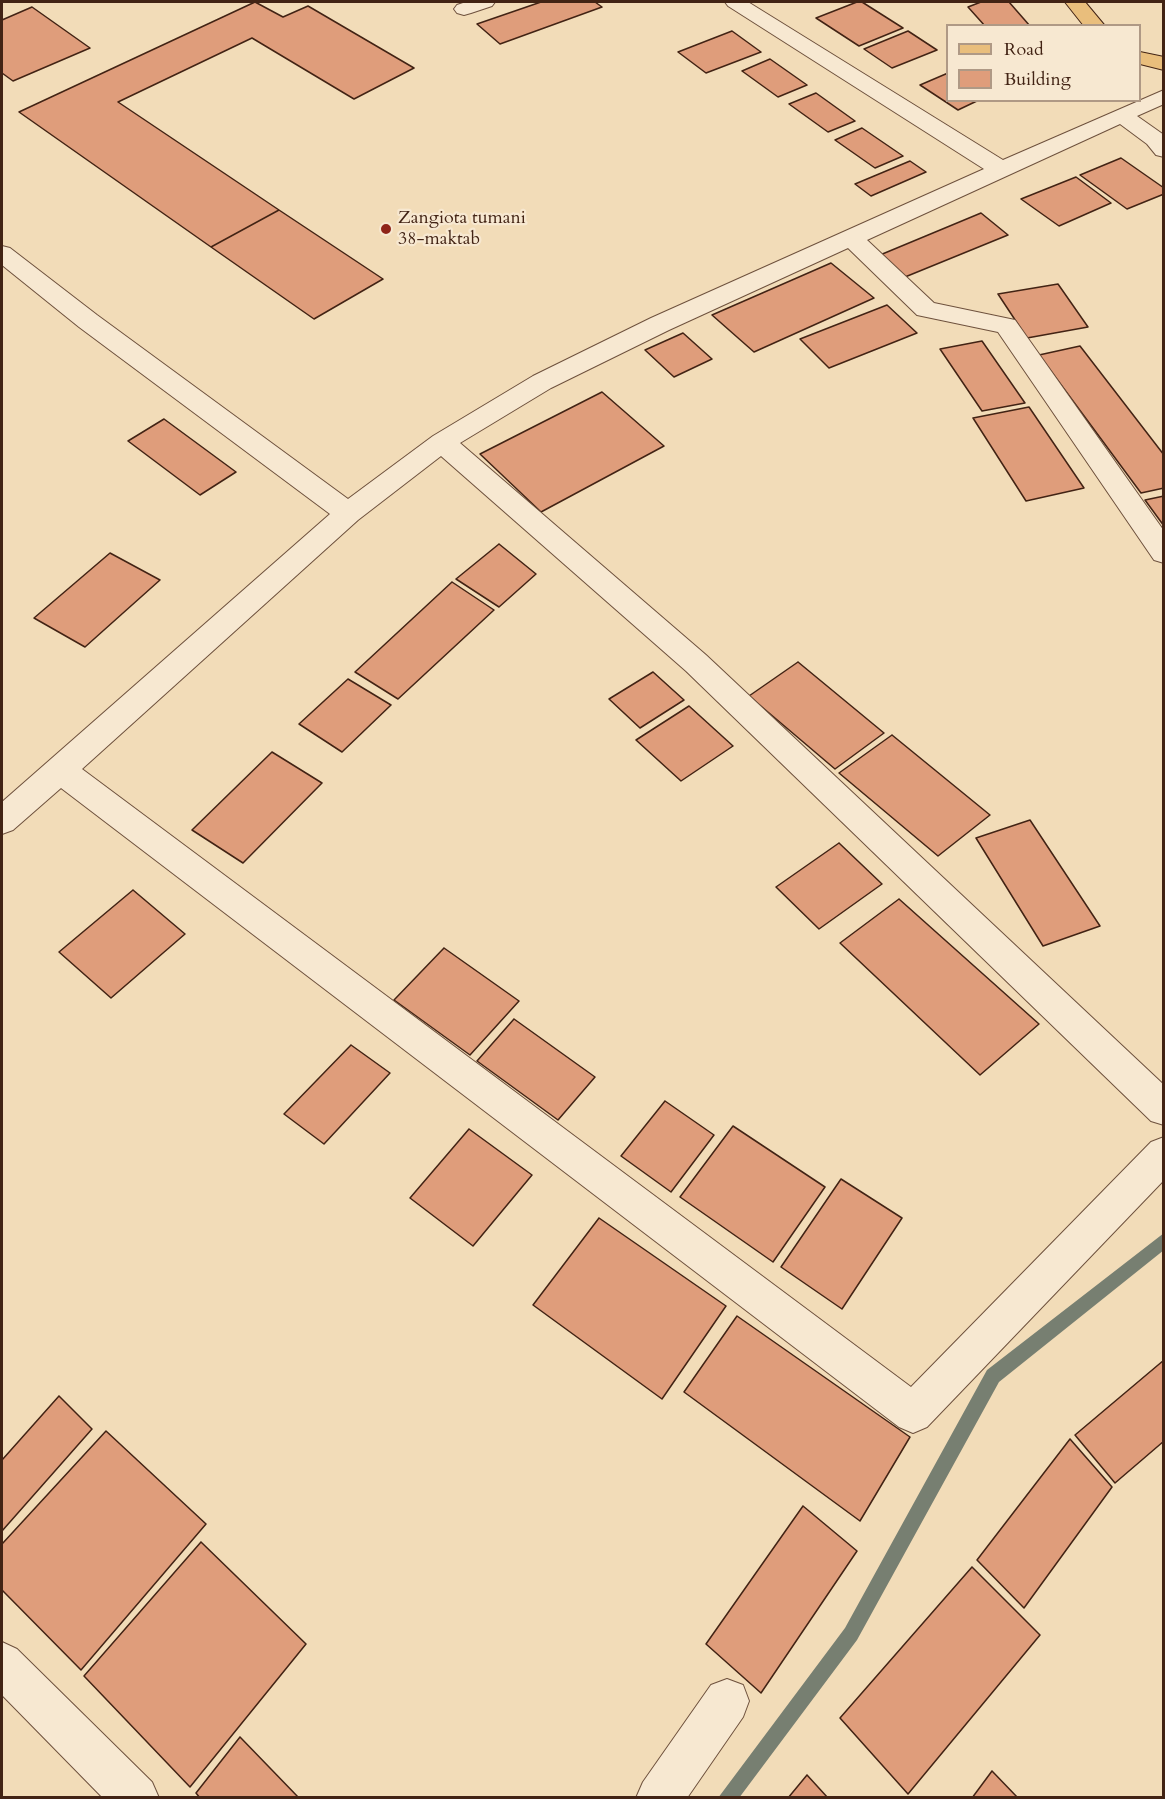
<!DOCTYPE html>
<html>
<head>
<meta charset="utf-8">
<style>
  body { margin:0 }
  #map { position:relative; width:1165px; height:1799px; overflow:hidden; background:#f2dcb8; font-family:Cardo,serif }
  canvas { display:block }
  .frame { position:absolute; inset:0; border:3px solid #422314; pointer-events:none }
  .legend { position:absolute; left:946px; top:24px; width:195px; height:78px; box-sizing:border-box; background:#f7e8d1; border:2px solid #af9985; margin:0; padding:8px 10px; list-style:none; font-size:18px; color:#422314 }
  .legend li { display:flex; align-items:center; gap:12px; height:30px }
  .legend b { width:30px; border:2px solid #af9985 }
</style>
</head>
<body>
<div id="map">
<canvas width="1165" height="1799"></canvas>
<div class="frame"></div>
<ul class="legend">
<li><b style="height:8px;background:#e9be7c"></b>Road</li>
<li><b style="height:16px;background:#df9d7b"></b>Building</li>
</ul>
</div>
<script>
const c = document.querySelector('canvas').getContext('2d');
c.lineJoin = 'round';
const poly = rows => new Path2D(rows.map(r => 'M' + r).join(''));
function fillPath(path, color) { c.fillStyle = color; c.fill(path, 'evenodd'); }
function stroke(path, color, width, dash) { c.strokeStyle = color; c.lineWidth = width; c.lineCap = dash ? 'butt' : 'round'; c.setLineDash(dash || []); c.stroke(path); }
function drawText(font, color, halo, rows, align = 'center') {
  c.font = font + ' Cardo,serif'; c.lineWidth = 4.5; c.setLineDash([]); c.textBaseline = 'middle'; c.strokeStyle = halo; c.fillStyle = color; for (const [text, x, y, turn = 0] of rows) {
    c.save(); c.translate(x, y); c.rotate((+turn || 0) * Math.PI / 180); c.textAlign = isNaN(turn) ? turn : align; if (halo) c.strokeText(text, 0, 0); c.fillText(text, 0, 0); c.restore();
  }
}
fillPath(poly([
  [1164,1233,1164,1250,999,1382,857,1640,739,1798,718,1798,845,1628,987,1370,1164,1233]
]), '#777f71');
const building = poly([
  [255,2,283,17,308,6,414,68,354,99,252,38,118,102,279,210,211,247,19,112,255,2],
  [541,2,595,2,602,7,500,44,477,24,541,2],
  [857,2,862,2,903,28,859,46,816,18,857,2],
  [981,2,1009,2,1030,26,985,26,968,7,981,2],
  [32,7,90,48,13,81,2,73,2,20,32,7],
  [732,31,761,52,706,73,678,52,732,31],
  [908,31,937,50,892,68,864,49,908,31],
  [770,59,807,85,778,97,742,71,770,59],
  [948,73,948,100,979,100,958,110,920,85,948,73],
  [816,93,855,121,828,132,789,104,816,93],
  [862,128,903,156,875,168,835,140,862,128],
  [1121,158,1164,188,1164,194,1127,209,1080,175,1121,158],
  [910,161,926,172,871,196,855,184,910,161],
  [1076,177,1111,203,1059,226,1021,199,1076,177],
  [279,210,383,279,314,319,211,247,279,210],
  [981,213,1008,235,905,277,880,255,981,213],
  [831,263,874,298,754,352,712,315,831,263],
  [1058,284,1088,327,1027,338,998,294,1058,284],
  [887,305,917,333,829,368,800,339,887,305],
  [683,333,712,359,674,377,645,350,683,333],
  [982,341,1025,403,982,411,940,349,982,341],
  [1080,346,1164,455,1164,488,1141,493,1039,355,1080,346],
  [602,392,664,446,541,512,480,454,602,392],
  [1029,407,1084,488,1026,501,973,418,1029,407],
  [164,419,236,472,200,495,128,441,164,419],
  [1164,496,1164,526,1145,500,1164,496],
  [499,544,536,574,499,607,456,579,499,544],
  [110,553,160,580,85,647,34,618,110,553],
  [452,582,494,610,398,699,355,672,452,582],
  [798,662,884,733,835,769,749,696,798,662],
  [653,672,684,700,640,728,609,699,653,672],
  [348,679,391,705,342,752,299,724,348,679],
  [689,706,733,746,681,781,636,740,689,706],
  [892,735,990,815,938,856,839,773,892,735],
  [272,752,322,783,243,863,192,830,272,752],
  [1030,820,1100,926,1043,946,976,838,1030,820],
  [839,843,882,884,819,929,776,887,839,843],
  [133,890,185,934,111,998,59,952,133,890],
  [899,899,1039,1024,980,1075,840,943,899,899],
  [444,948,519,1001,470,1055,394,1000,444,948],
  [514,1019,595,1077,558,1120,477,1061,514,1019],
  [351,1045,390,1073,324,1144,284,1114,351,1045],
  [665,1101,714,1135,671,1192,621,1156,665,1101],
  [733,1126,825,1187,773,1262,680,1197,733,1126],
  [469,1129,532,1175,473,1246,410,1198,469,1129],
  [841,1179,902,1218,842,1309,781,1267,841,1179],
  [599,1218,726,1306,662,1399,533,1305,599,1218],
  [737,1316,910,1437,860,1521,684,1392,737,1316],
  [1164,1360,1164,1441,1115,1483,1075,1435,1164,1360],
  [59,1396,92,1429,2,1531,2,1460,59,1396],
  [106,1431,206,1524,81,1670,2,1590,2,1544,106,1431],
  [1070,1439,1112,1487,1024,1608,977,1560,1070,1439],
  [803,1506,857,1551,761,1693,706,1644,803,1506],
  [201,1542,306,1644,190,1787,84,1676,201,1542],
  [972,1567,1040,1635,908,1794,840,1718,972,1567],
  [240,1737,299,1798,200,1798,196,1793,240,1737],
  [992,1771,1018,1798,972,1798,992,1771],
  [807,1775,828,1798,788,1798,807,1775]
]);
fillPath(building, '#df9d7b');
stroke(building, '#422314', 1.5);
const minor = poly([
  [466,2,495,2,492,6,471,13,464,15,457,13,454,9,457,5,466,2],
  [725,2,748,2,1003,160,1164,90,1164,104,1137,116,1164,135,1164,157,1156,155,1147,144,1120,124,867,240,934,303,1015,320,1164,531,1164,563,1154,560,998,332,917,315,848,248,669,330,551,388,460,443,706,655,1164,1085,1164,1125,1151,1121,686,671,441,456,358,520,82,769,911,1387,1151,1142,1164,1137,1164,1180,927,1427,913,1433,899,1427,61,788,13,830,2,834,2,802,330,514,79,327,2,265,2,246,10,248,97,315,348,499,433,436,533,376,651,318,984,169,728,6,725,2],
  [2,1642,17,1649,152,1782,159,1798,103,1798,2,1695,2,1642],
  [727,1679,743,1685,749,1701,743,1717,687,1798,636,1798,643,1782,711,1685,727,1679]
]);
const major = poly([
  [1065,2,1085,2,1105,26,1084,26,1065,2],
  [1140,52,1164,57,1164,70,1140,64,1140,52]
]);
stroke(minor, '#6e513d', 2);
stroke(major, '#422314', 2);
fillPath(minor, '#f7e8d1');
fillPath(major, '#e9be7c');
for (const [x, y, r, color] of [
  [386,229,6,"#8f2418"]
]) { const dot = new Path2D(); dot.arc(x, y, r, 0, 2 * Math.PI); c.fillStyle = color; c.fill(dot); stroke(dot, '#f7e8d1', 2); }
drawText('18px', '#422314', '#f7e8d1', [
  ["Zangiota tumani",398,219],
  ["38-maktab",398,240]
], 'left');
</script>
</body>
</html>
